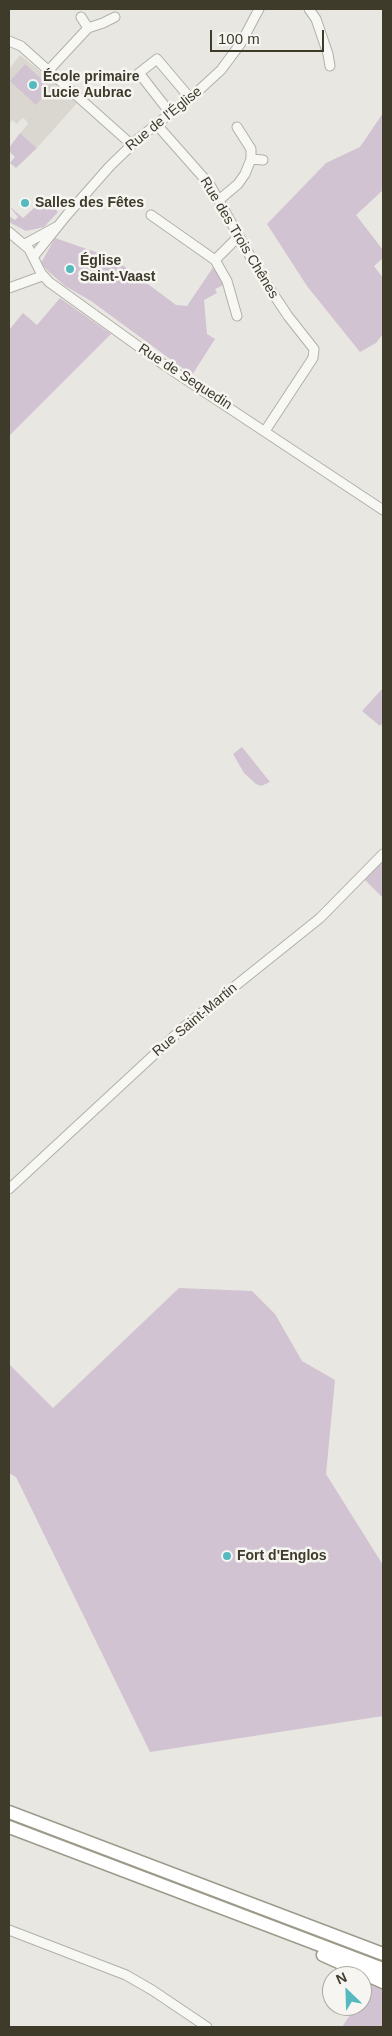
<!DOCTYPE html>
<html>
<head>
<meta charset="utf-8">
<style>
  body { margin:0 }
  #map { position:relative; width:392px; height:2036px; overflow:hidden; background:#e8e7e1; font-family:Helvetica,sans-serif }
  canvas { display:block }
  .frame { position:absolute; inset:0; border:10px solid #3e3b2b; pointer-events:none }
  .north { position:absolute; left:322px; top:1966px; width:50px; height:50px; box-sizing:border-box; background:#f6f5f1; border:1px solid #acaba2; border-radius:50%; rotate:336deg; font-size:14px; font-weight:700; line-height:20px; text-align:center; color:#3e3b2b }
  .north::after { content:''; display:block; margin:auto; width:18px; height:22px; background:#54babf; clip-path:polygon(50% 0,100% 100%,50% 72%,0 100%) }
  .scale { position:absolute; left:210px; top:30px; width:114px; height:22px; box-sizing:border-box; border:2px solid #3e3b2b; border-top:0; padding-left:6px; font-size:15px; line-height:18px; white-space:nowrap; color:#3e3b2b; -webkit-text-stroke:4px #f6f5f1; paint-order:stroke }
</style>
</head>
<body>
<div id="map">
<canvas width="392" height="2036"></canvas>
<div class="frame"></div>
<div class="north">N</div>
<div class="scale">100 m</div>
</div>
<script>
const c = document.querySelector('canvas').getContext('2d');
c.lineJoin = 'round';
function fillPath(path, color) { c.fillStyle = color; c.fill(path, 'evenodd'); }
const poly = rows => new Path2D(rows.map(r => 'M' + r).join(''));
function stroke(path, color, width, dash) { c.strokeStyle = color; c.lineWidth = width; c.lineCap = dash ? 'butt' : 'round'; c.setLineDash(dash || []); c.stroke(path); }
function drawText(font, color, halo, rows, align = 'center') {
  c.font = font + ' Helvetica,sans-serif'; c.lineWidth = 5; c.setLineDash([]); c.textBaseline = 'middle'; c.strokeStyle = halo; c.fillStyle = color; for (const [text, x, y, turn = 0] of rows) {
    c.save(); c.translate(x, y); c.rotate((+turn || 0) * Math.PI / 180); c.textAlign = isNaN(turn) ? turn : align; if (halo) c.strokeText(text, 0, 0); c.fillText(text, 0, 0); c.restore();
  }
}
fillPath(poly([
  [20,55,78,102,37,148,20,133,28,124,26,120,22,118,17,124,12,120,9,124,9,69]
]), '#dad7d0');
fillPath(poly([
  [25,64,51,88,36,105,10,81],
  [383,113,383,190,356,215,383,250,383,258,374,266,383,278,383,334,376,343,360,352,307,286,267,224,326,163,360,147],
  [20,133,37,148,16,168,10,163,15,157,9,151,9,148],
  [45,198,58,212,44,227,26,231,9,222,9,216,15,220,18,217,9,206,23,218],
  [55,238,113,258,176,305,187,306,214,266,226,284,215,289,217,293,204,300,207,334,215,339,192,375,91,301,65,286,49,272,41,263],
  [60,298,111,334,9,436,9,330,23,313,37,325],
  [383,688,383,722,380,726,362,711],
  [242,747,270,782,261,786,256,784,244,773,233,754],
  [381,862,383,864,383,898,364,879],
  [179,1288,252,1291,275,1314,302,1361,335,1380,326,1474,383,1565,383,1716,150,1752,16,1477,9,1473,9,1364,53,1408],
  [372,1984,383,1989,383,2027,342,2027,356,2006,362,2006,362,1997]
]), '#d1c3d1');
const minor = poly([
  [309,9,316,19,328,54,330,66],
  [88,28,103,23,115,17],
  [9,41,21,46,132,145],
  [48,71,88,28,81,17],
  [171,114,139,73,157,59,190,98],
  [157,125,210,185,262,277,288,316,314,349,313,358,265,431],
  [251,159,263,160],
  [219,200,238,184,245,174,251,159,251,149,237,127],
  [151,215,215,260,227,281,237,316],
  [9,232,29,249,41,273,49,282,167,367,383,510],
  [25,244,56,227],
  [34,256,66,216,110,166,138,139,196,93,221,70,241,43,259,9],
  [215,260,238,237],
  [9,288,42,276],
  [9,1189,184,1027,320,918,383,854],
  [9,1930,126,1975,152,1990,207,2027]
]);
const highway = poly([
  [9,1812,383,1954],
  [9,1827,383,1969],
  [323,1955,383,1982]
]);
stroke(minor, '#b2b0a7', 11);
stroke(highway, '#9d9a8a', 15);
stroke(minor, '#f7f7f4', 9);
stroke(highway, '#fff', 12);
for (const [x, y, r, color] of [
  [33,85,5,"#54babf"],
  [25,203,5,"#54babf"],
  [70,269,5,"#54babf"],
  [227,1556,5,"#54babf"]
]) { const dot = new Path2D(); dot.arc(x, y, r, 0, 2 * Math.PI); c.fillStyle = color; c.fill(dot); stroke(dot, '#f6f5f1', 2); }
drawText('bold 14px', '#3e3b2b', '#f6f5f1', [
  ["École primaire",43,77],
  ["Lucie Aubrac",43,93],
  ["Salles des Fêtes",35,203],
  ["Église",80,261],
  ["Saint-Vaast",80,277],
  ["Fort d'Englos",237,1556]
], 'left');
drawText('14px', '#3e3b2b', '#f6f5f1', [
  ["Rue de l'Église",164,119,-39],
  ["Rue des Trois Chênes",239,238,59],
  ["Rue de Sequedin",185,377,33],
  ["Rue Saint-Martin",195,1020,-40]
]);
</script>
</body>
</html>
